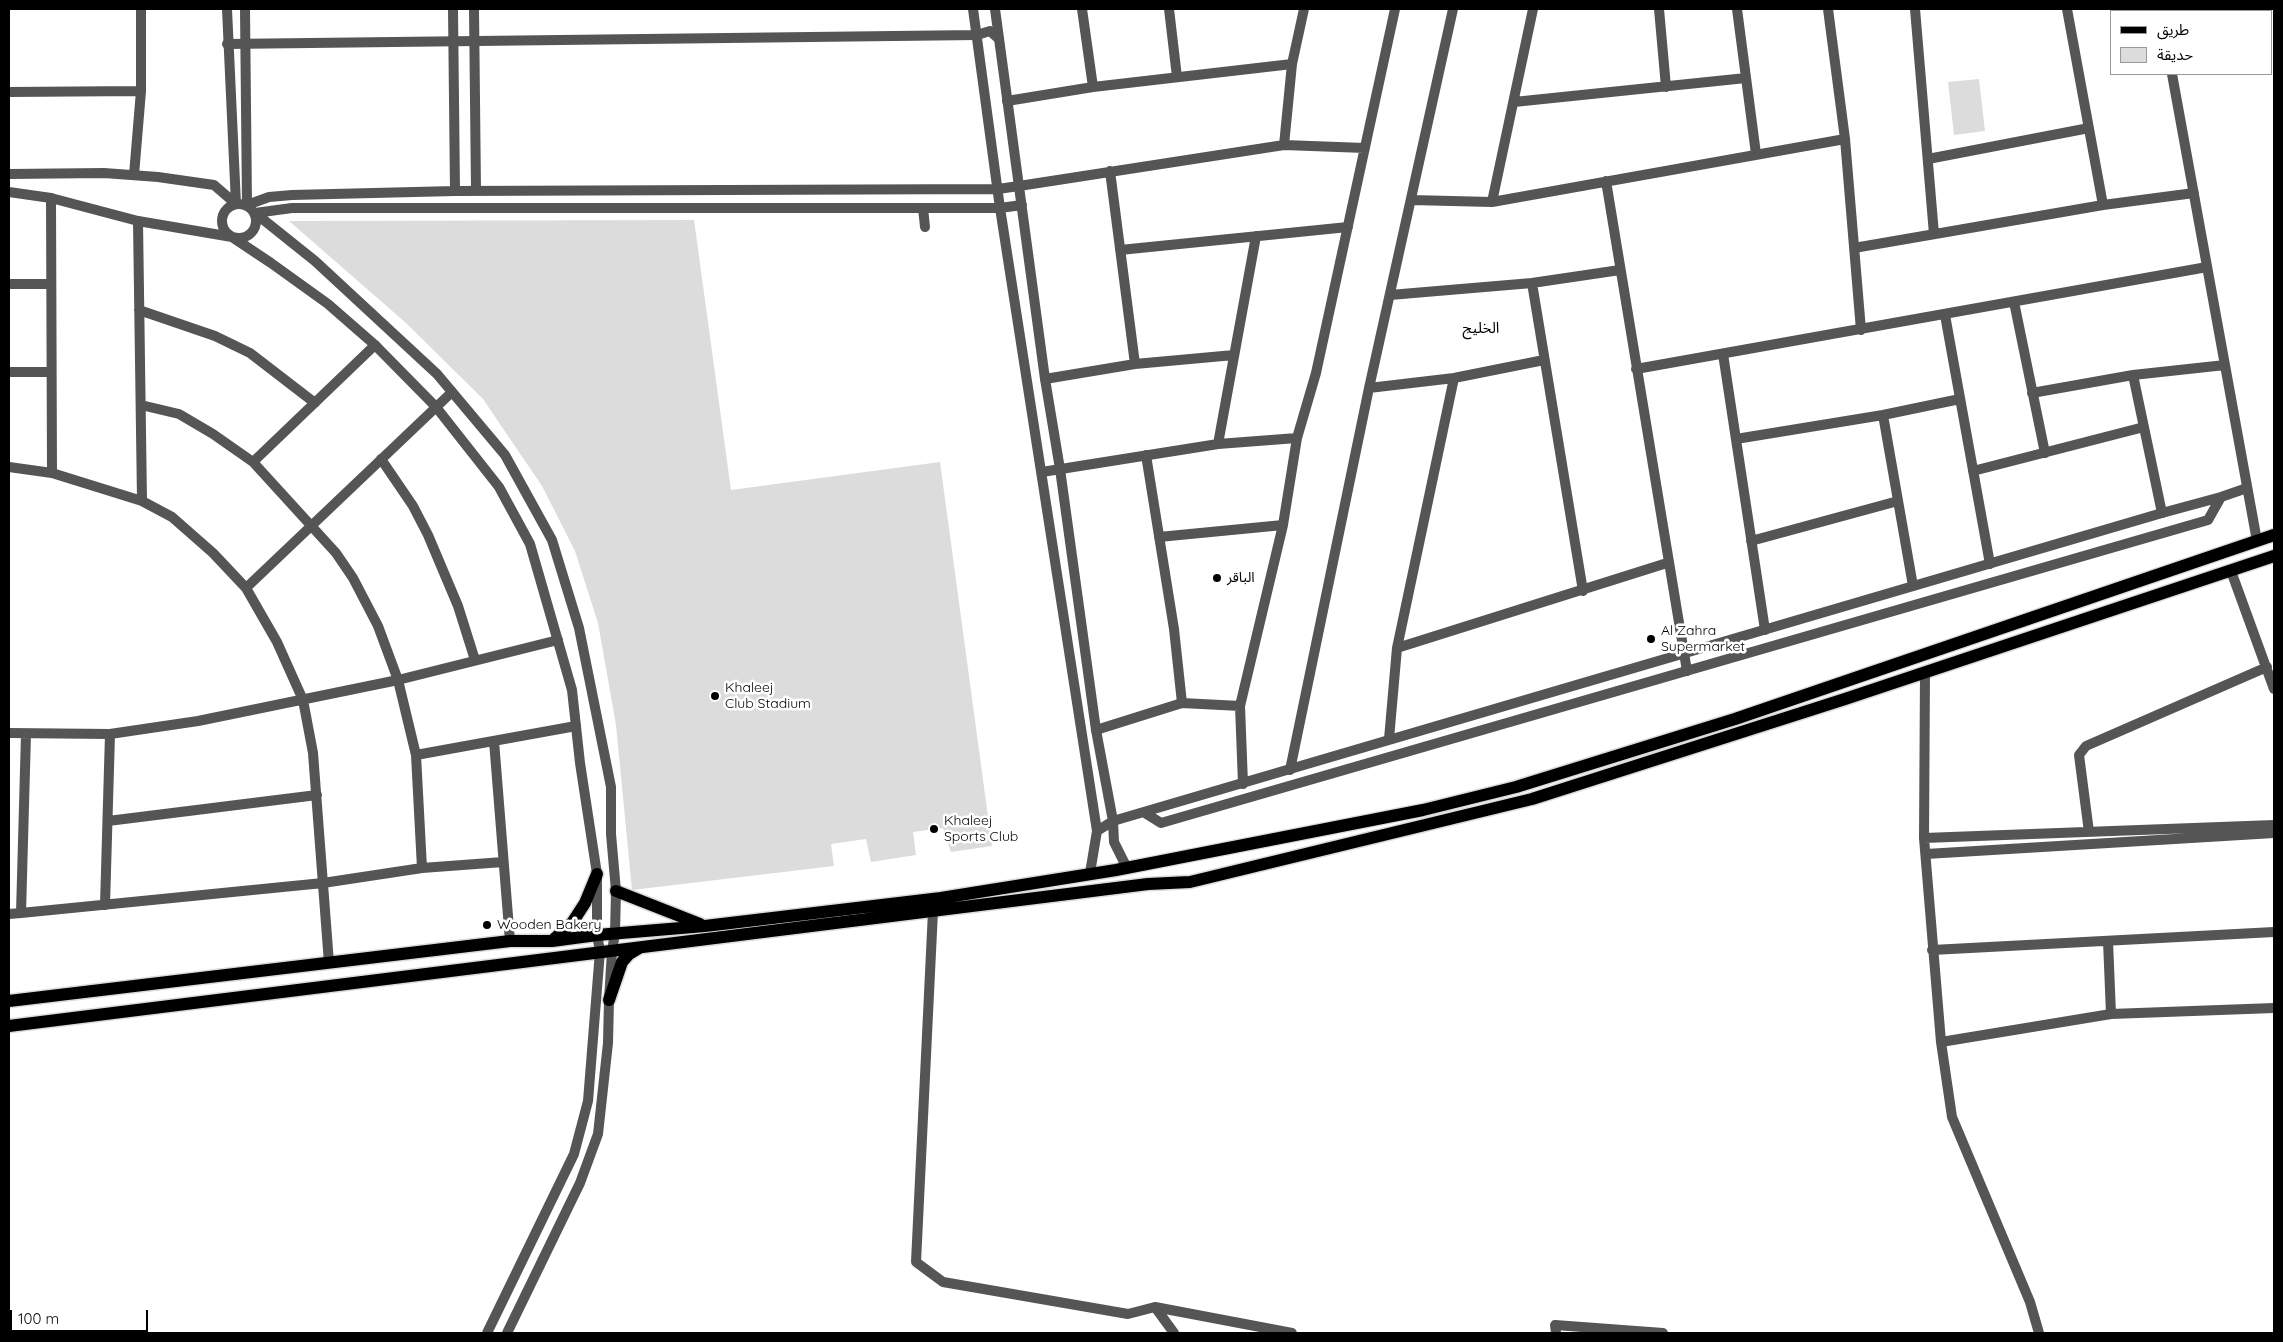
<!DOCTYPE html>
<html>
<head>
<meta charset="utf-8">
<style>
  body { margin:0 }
  #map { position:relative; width:2283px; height:1342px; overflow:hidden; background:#fff; font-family:Quicksand,"Noto Sans Arabic",sans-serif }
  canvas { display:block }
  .frame { position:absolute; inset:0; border:10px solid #000; pointer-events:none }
  .legend { position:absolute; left:2110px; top:10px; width:162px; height:65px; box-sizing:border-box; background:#fff; border:1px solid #999; margin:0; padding:6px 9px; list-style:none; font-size:15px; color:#000 }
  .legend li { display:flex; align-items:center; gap:10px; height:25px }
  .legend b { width:25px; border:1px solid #999 }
  .scale { position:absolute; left:10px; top:1310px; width:138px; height:22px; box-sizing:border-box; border:2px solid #000; border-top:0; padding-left:6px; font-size:15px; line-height:18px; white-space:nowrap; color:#000; -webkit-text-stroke:4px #fff; paint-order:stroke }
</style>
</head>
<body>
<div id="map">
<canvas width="2283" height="1342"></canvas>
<div class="frame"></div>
<ul class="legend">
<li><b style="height:6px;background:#000"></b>طريق</li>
<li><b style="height:14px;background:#dcdcdc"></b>حديقة</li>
</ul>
<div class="scale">100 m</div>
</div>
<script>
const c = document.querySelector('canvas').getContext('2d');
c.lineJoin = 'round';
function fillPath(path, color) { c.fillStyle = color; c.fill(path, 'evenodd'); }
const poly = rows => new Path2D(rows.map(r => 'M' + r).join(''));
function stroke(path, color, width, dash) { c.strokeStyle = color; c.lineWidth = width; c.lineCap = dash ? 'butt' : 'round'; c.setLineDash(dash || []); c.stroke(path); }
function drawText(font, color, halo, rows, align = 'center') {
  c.font = font + ' Quicksand,"Noto Sans Arabic",sans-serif'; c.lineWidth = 5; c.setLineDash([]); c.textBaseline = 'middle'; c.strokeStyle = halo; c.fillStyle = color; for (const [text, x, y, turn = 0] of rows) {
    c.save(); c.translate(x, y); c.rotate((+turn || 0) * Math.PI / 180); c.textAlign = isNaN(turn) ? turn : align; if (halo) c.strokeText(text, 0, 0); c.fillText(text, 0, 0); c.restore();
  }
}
fillPath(poly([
  [1979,79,1985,131,1954,135,1948,82],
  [694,220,731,490,940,462,992,846,951,852,943,828,913,832,916,855,871,862,866,839,831,844,834,866,632,890,616,725,598,623,575,551,542,486,483,399,406,323,289,221]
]), '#dcdcdc');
const primary = poly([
  [616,891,700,924],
  [552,941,572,923,585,903,597,874],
  [609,1000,622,962,629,954,639,948],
  [9,1001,510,941,552,941,597,935,705,926,941,898,1116,870,1423,810,1516,787,1735,719,2274,535],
  [9,1026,1148,884,1190,882,1532,799,1845,699,2274,556]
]);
stroke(primary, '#dbdbdb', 15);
stroke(poly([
  [1082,9,1093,87],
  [1169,9,1177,77],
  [1659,9,1666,87],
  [1737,9,1756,154],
  [1828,9,1845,139,1861,330],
  [1915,9,1934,234],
  [2067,9,2103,205],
  [2160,9,2161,11],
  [227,44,977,35,990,31,999,39],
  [2172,74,2257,541],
  [9,92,141,91],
  [1007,101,1093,87,1292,64],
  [1514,102,1746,78],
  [1284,145,1292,64,1304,9],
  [1928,159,2089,128],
  [1110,171,1135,364],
  [134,175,141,91,141,9],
  [1606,181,1687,671],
  [1019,186,1284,145,1365,148],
  [51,198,52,473],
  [1411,200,1492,202,1845,139],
  [1492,202,1533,9],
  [923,208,925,227],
  [138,221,142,501],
  [1854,248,2103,205,2194,193],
  [1120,250,1348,227],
  [1532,283,1583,591],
  [9,284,51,284],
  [1390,295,1532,283,1620,270],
  [2014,302,2045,453],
  [139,310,215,336,250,353,315,403],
  [1945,315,1990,564],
  [1723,354,1765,630],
  [1636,369,2207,267],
  [9,372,51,372],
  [2133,375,2162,513],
  [1045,379,1135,364,1234,355],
  [1369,388,1454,378,1544,360],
  [2032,393,2133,375,2225,365],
  [1883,415,1913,586],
  [1736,439,1883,415,1960,399],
  [1218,444,1256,236],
  [1146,455,1174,629,1182,703],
  [381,459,413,506,428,535,458,606,475,660],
  [253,462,375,345],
  [9,467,52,473,142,501,172,517,213,553,246,588,277,642,303,700,313,753,329,963],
  [1973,471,2144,427],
  [1042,472,1218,444,1297,438],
  [1159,537,1283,525],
  [1751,541,1898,501],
  [2231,571,2274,689],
  [246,588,452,392],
  [1397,648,1667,563],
  [1925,672,1924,838,1941,1042,2111,1014,2274,1008],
  [1096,730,1182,703,1240,706],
  [9,733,110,734,198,721,398,680,558,640],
  [26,734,21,913,323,883,422,868,416,755,398,680,378,626,353,578,336,553,253,462,213,434,179,414,141,405],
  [1389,739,1397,648,1454,378],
  [494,741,510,941],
  [416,755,576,726],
  [1290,770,1369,388,1453,9],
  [1243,784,1240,706,1283,525,1297,438,1316,373,1395,9],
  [108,821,317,795],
  [2089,832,2079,755,2086,746,2267,667],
  [1924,838,2274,825],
  [1926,854,2274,833],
  [422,868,503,862],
  [105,905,110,734],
  [933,911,916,1262,943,1282,1128,1314,1155,1307,1292,1333],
  [9,914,21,913],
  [2108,941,2111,1014],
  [1932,950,2274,932],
  [1941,1042,1952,1117,2030,1302,2039,1333],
  [1155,1307,1174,1333],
  [1556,1333,1555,1325,1663,1333]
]), '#555', 10);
stroke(poly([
  [227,9,236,204],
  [245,9,247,205,269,197,292,195,455,191,998,189,1019,186],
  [453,9,455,191],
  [474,9,476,191],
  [973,9,1000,208,1097,831,1090,873],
  [995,9,1045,379,1060,469,1096,730,1113,821,1114,842,1127,868],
  [9,174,104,173,158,177,214,185,236,204],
  [9,192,51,198,138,221,232,237,271,263,328,304,375,345,436,407,499,487,530,544,572,690,580,763,597,874,597,935,600,951,588,1101,574,1154,487,1333],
  '222 221a17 17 0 1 1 34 0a17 17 0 1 1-34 0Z',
  [255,213,315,261,437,374,505,455,552,540,579,628,611,787,611,834,616,891,615,933,612,951,609,1000,608,1043,598,1134,580,1183,507,1333],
  [255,213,292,208,1000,208,1022,205],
  [1145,813,1161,823,2208,520,2221,497],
  [1097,831,1113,821,2162,513,2221,497,2247,488]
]), '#555', 10);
stroke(primary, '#000', 12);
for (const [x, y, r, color] of [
  [1217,578,5,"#000"],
  [1651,639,5,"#000"],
  [715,696,5,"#000"],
  [934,829,5,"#000"],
  [487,925,5,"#000"]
]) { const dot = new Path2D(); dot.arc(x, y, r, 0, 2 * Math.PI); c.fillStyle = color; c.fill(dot); stroke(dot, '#fff', 2); }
drawText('14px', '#000', '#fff', [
  ["الباقر",1227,578],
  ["Al Zahra",1661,631],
  ["Supermarket",1661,647],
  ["Khaleej",725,688],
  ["Club Stadium",725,704],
  ["Khaleej",944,821],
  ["Sports Club",944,837],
  ["Wooden Bakery",497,925]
], 'left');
drawText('15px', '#000', '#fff', [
  ["الخليج",1481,328]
]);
</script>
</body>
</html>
